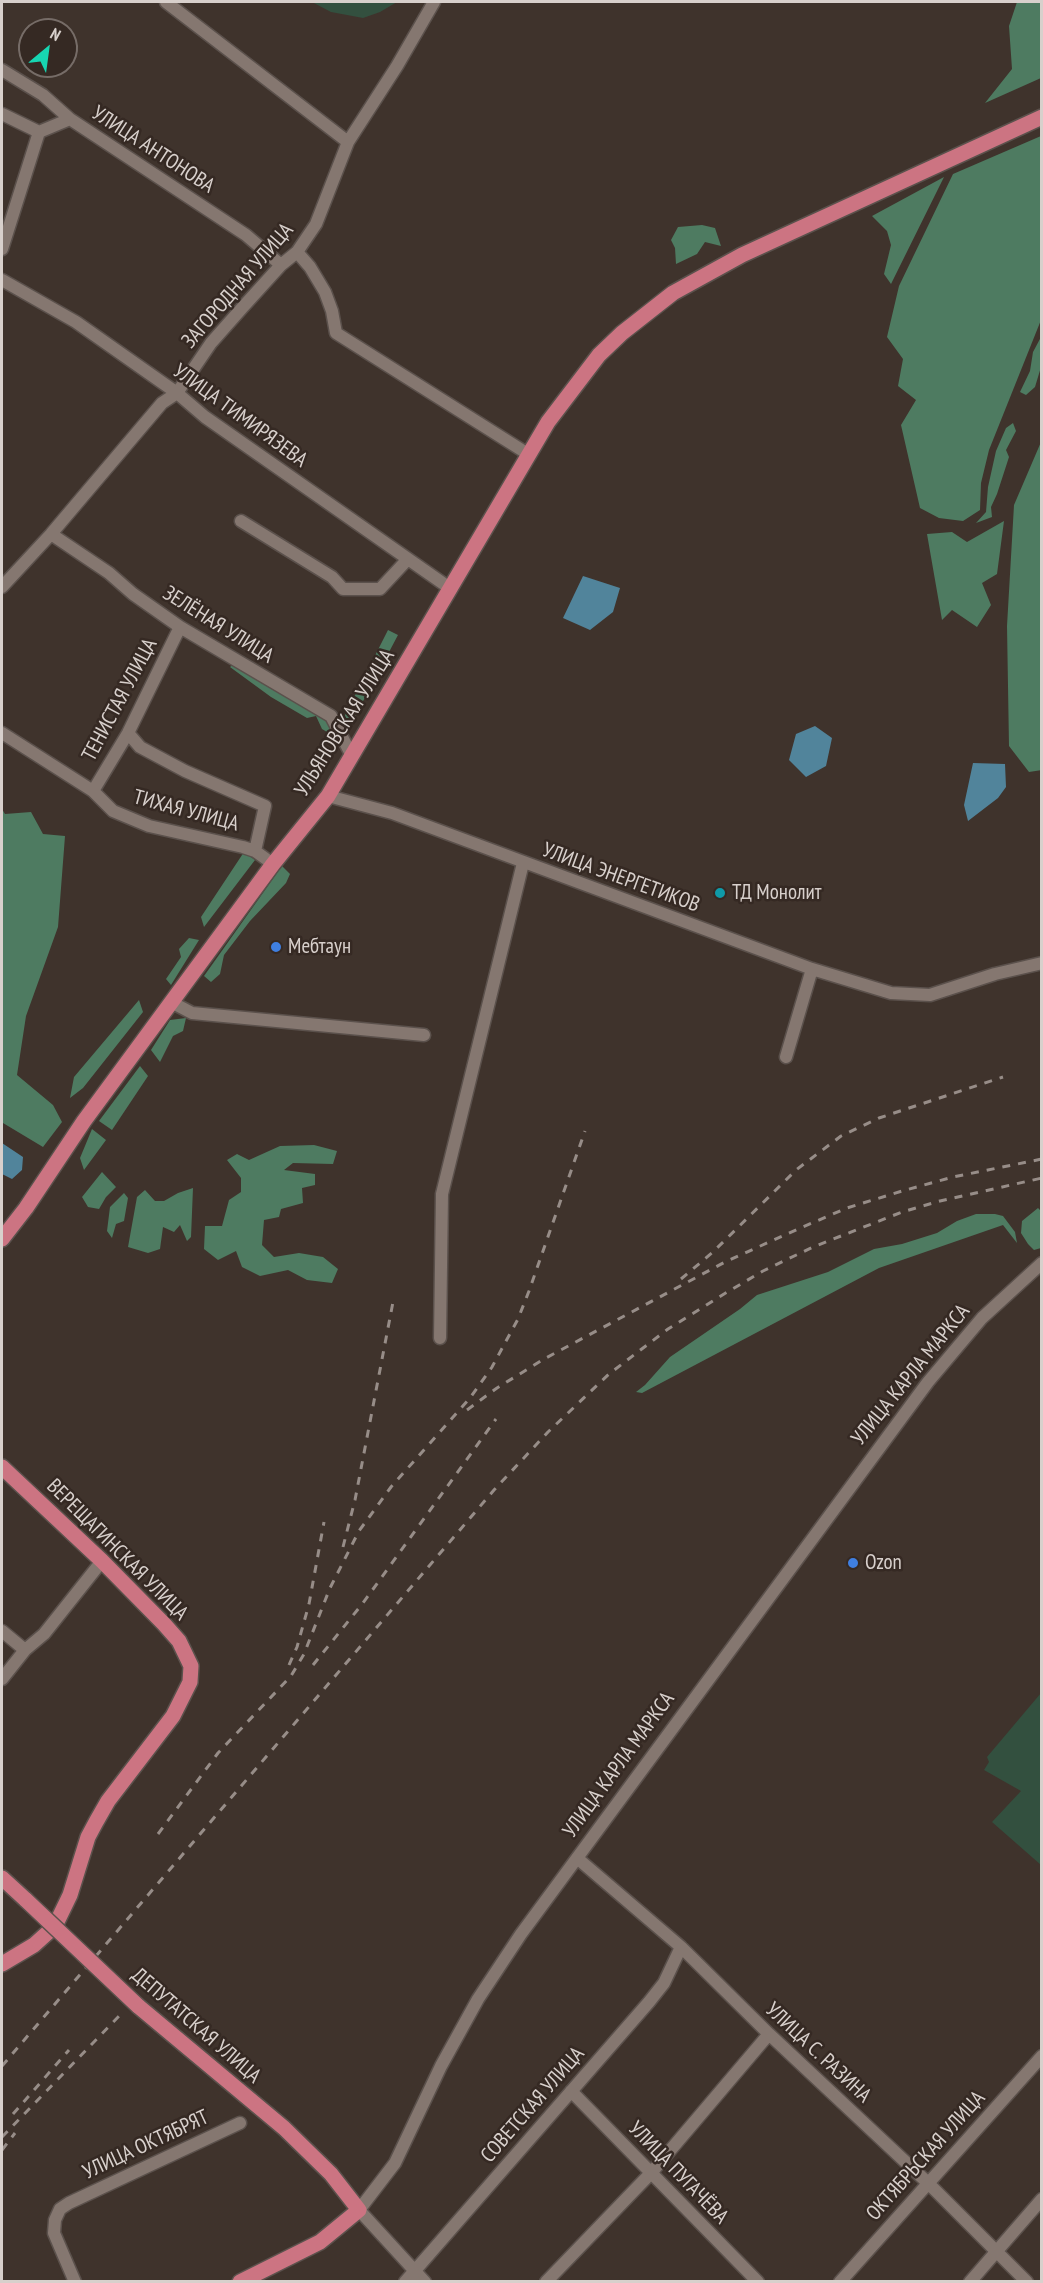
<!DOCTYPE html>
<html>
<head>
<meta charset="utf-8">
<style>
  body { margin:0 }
  #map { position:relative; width:1043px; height:2283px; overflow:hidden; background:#3f332c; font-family:"PT Sans Narrow",sans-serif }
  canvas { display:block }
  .frame { position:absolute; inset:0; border:3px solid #d8d0cc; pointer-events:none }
  .north { position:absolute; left:18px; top:18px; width:60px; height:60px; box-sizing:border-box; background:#352923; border:2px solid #766c67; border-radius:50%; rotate:29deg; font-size:16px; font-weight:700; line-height:24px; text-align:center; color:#d8d0cc }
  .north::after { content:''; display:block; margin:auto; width:21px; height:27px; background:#17d5b2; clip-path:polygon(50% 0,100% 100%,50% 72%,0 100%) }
</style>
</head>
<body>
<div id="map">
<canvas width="1043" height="2283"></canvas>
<div class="frame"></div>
<div class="north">N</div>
</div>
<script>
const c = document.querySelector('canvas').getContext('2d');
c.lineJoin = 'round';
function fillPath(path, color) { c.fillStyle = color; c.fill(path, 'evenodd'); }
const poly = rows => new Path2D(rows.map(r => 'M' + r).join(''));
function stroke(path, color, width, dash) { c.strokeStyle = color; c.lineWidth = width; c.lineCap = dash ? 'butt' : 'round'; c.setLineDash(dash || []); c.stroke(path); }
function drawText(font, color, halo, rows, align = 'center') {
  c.font = font + ' "PT Sans Narrow",sans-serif'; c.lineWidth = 5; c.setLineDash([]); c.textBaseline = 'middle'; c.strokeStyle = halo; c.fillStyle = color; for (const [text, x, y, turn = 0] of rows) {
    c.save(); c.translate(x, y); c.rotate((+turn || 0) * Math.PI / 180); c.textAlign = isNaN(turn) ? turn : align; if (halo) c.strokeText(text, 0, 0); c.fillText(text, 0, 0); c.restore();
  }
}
fillPath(poly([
  [312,2,397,2,380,12,363,18,331,12],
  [1041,1693,1041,1865,992,1822,1021,1791,984,1770,989,1762,987,1757]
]), '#33503f');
fillPath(poly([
  [1017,2,1041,2,1041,78,985,103,1012,69,1009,26],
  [1041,136,1041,320,989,450,981,483,980,510,963,521,939,518,920,508,901,425,916,400,898,386,903,359,887,337,899,286,953,174],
  [944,177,891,284,884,274,891,245,887,231,872,216],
  [702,225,715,228,721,246,705,242,697,254,676,264,675,248,671,240,678,227],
  [1041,337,1041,367,1035,387,1026,395,1020,392,1030,371,1033,352],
  [1013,423,1016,431,1006,450,1009,457,997,494,991,507,992,517,976,523,986,512,988,487,996,451,1006,428],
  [1041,442,1042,770,1029,772,1009,746,1007,626,1014,505],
  [1004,521,997,574,982,583,991,605,977,627,952,610,942,620,927,534,952,532,967,542],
  [388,630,398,635,352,722,344,717],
  [235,663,324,715,336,732,332,735,322,729,316,716,307,718,271,697,230,667],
  [2,809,5,814,31,812,43,834,65,836,58,927,26,1016,17,1075,53,1105,62,1122,43,1147,3,1123,2,1124],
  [244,852,255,860,204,927,201,917],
  [282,866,290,874,286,883,250,921,224,955,220,974,211,982,204,976],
  [189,938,199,940,171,985,166,979,181,957,179,949],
  [139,1000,143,1012,83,1088,70,1098,74,1077],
  [186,1018,183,1031,173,1036,160,1062,151,1050,170,1020],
  [140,1066,148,1076,112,1130,99,1121],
  [92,1129,106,1140,84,1170,80,1158],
  [314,1145,337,1151,333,1164,293,1163,284,1170,315,1174,315,1185,302,1188,303,1203,281,1209,279,1217,264,1220,262,1245,274,1257,299,1253,323,1257,338,1269,332,1283,307,1280,288,1270,260,1276,242,1267,236,1251,218,1260,204,1249,205,1226,222,1226,229,1200,241,1192,241,1178,227,1160,237,1154,249,1160,280,1146],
  [102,1172,116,1187,106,1197,99,1209,88,1207,82,1197],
  [193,1188,191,1237,187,1241,180,1225,174,1232,163,1227,160,1249,148,1253,128,1247,137,1197,145,1190,155,1201,164,1201,178,1193],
  [124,1193,128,1198,124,1221,116,1224,112,1238,107,1231,110,1207],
  [1038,1208,1041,1211,1041,1248,1034,1250,1028,1244,1021,1233,1022,1221],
  [976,1214,995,1214,1003,1216,1015,1232,1017,1243,1003,1225,879,1268,642,1393,636,1392,645,1385,670,1357,740,1309,757,1295,828,1272,874,1249,902,1244,937,1233,957,1221]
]), '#4e7b61');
fillPath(poly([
  [583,576,620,588,613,612,590,630,563,618],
  [815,726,832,738,826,766,806,777,789,760,796,734],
  [973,763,1005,764,1006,787,998,798,968,821,964,805],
  [2,1143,23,1157,22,1170,12,1179,2,1174]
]), '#51849b');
const minor = poly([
  [166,2,348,142],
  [2,70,43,95,70,119,246,235,281,265],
  [2,114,39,132],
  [2,249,39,132,70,119],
  [297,252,310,267,325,292,332,311,336,333,528,454],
  [2,280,76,322,177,393,205,417,451,589],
  [241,521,332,577,343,589,380,589,407,560],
  [51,534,109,573,133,594,180,627,331,716,352,756],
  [2,587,51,534,162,403,177,393,211,343,242,308,281,265,297,252,316,224,348,142,397,66,434,2],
  [2,733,93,791,113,811,149,826,243,847,255,851,273,864],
  [128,733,140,747,185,771,265,806,255,851],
  [93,791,128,733,180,627],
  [328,796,392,813,812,969,891,993,930,995,995,974,1042,963],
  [171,1002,192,1013,424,1035],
  [786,1057,812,969],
  [440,1338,442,1194,523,863],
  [2,1631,25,1650],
  [2,1679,25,1650,44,1634,102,1561],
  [577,1858,681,1947,769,2034,928,2183,1027,2282],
  [571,2091,758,2282],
  [75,2282,54,2233,55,2220,60,2209,69,2203,240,2123],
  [405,2282,649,2002,664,1983,681,1947],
  [425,2282,359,2210,395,2163,441,2066,478,1999,521,1934,928,1382,982,1318,1042,1263],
  [546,2282,651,2173,769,2034],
  [840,2282,1042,2056],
  [970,2282,1042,2199]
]);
const major = poly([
  [2,1239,26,1208,84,1121,273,864,328,796,548,422,599,355,622,333,673,293,742,255,1042,117],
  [2,1467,102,1561,164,1624,179,1641,191,1666,190,1682,173,1716,108,1801,96,1822,88,1837,70,1895,55,1926,34,1945,2,1964],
  [2,1878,26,1900],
  [138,2006,284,2128,331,2174,359,2210,320,2242,240,2282]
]);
stroke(minor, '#5b514c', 15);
stroke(major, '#5b514c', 18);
stroke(minor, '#857770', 12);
stroke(major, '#cc7482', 15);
stroke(poly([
  [681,1279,713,1252,796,1170,841,1136,879,1118,1003,1077],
  [467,1410,497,1388,544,1359,725,1262,798,1229,847,1208,902,1191,953,1177,1042,1159],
  [343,1547,355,1500,393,1302],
  [289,1665,297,1647,309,1604,324,1522],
  [313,1665,363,1603,496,1419],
  [158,1834,218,1753,291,1676,304,1654,330,1588,359,1531,391,1487,470,1398,492,1367,518,1319,529,1291,585,1131],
  [2,2066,494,1490,548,1432,609,1374,668,1329,724,1294,763,1271,813,1247,902,1212,940,1201,1042,1178],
  [13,2114,69,2050],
  [2,2137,121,2014],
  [2,2150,15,2133]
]), '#978d88', 3, [8, 8]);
const majorBridge = poly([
  [26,1900,138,2006]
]);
stroke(majorBridge, '#5b514c', 18, []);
stroke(majorBridge, '#cc7482', 15);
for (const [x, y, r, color] of [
  [720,893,6,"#0f9aa8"],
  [276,947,6,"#3f7fe0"],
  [853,1563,6,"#3f7fe0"]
]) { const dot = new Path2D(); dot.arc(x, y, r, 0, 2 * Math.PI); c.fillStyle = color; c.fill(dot); stroke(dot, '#352923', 2); }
drawText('21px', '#d8d0cc', '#352923', [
  ["УЛИЦА АНТОНОВА",153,150,33],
  ["ЗАГОРОДНАЯ УЛИЦА",238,286,-49],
  ["УЛИЦА ТИМИРЯЗЕВА",240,416,36],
  ["ЗЕЛЁНАЯ УЛИЦА",218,625,32],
  ["ТЕНИСТАЯ УЛИЦА",120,700,-62],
  ["УЛЬЯНОВСКАЯ УЛИЦА",345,723,-58],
  ["ТИХАЯ УЛИЦА",186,811,15],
  ["УЛИЦА ЭНЕРГЕТИКОВ",621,878,20],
  ["УЛИЦА КАРЛА МАРКСА",911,1375,-51],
  ["ВЕРЕЩАГИНСКАЯ УЛИЦА",117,1550,45],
  ["УЛИЦА КАРЛА МАРКСА",619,1765,-54],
  ["ДЕПУТАТСКАЯ УЛИЦА",196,2026,41],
  ["УЛИЦА С. РАЗИНА",818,2053,43],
  ["СОВЕТСКАЯ УЛИЦА",533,2105,-49],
  ["УЛИЦА ОКТЯБРЯТ",146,2145,-25],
  ["ОКТЯБРЬСКАЯ УЛИЦА",926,2156,-48],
  ["УЛИЦА ПУГАЧЁВА",678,2173,46]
]);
drawText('21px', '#d8d0cc', '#352923', [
  ["ТД Монолит",732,893],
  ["Мебтаун",288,947],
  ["Ozon",865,1563]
], 'left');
</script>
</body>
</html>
